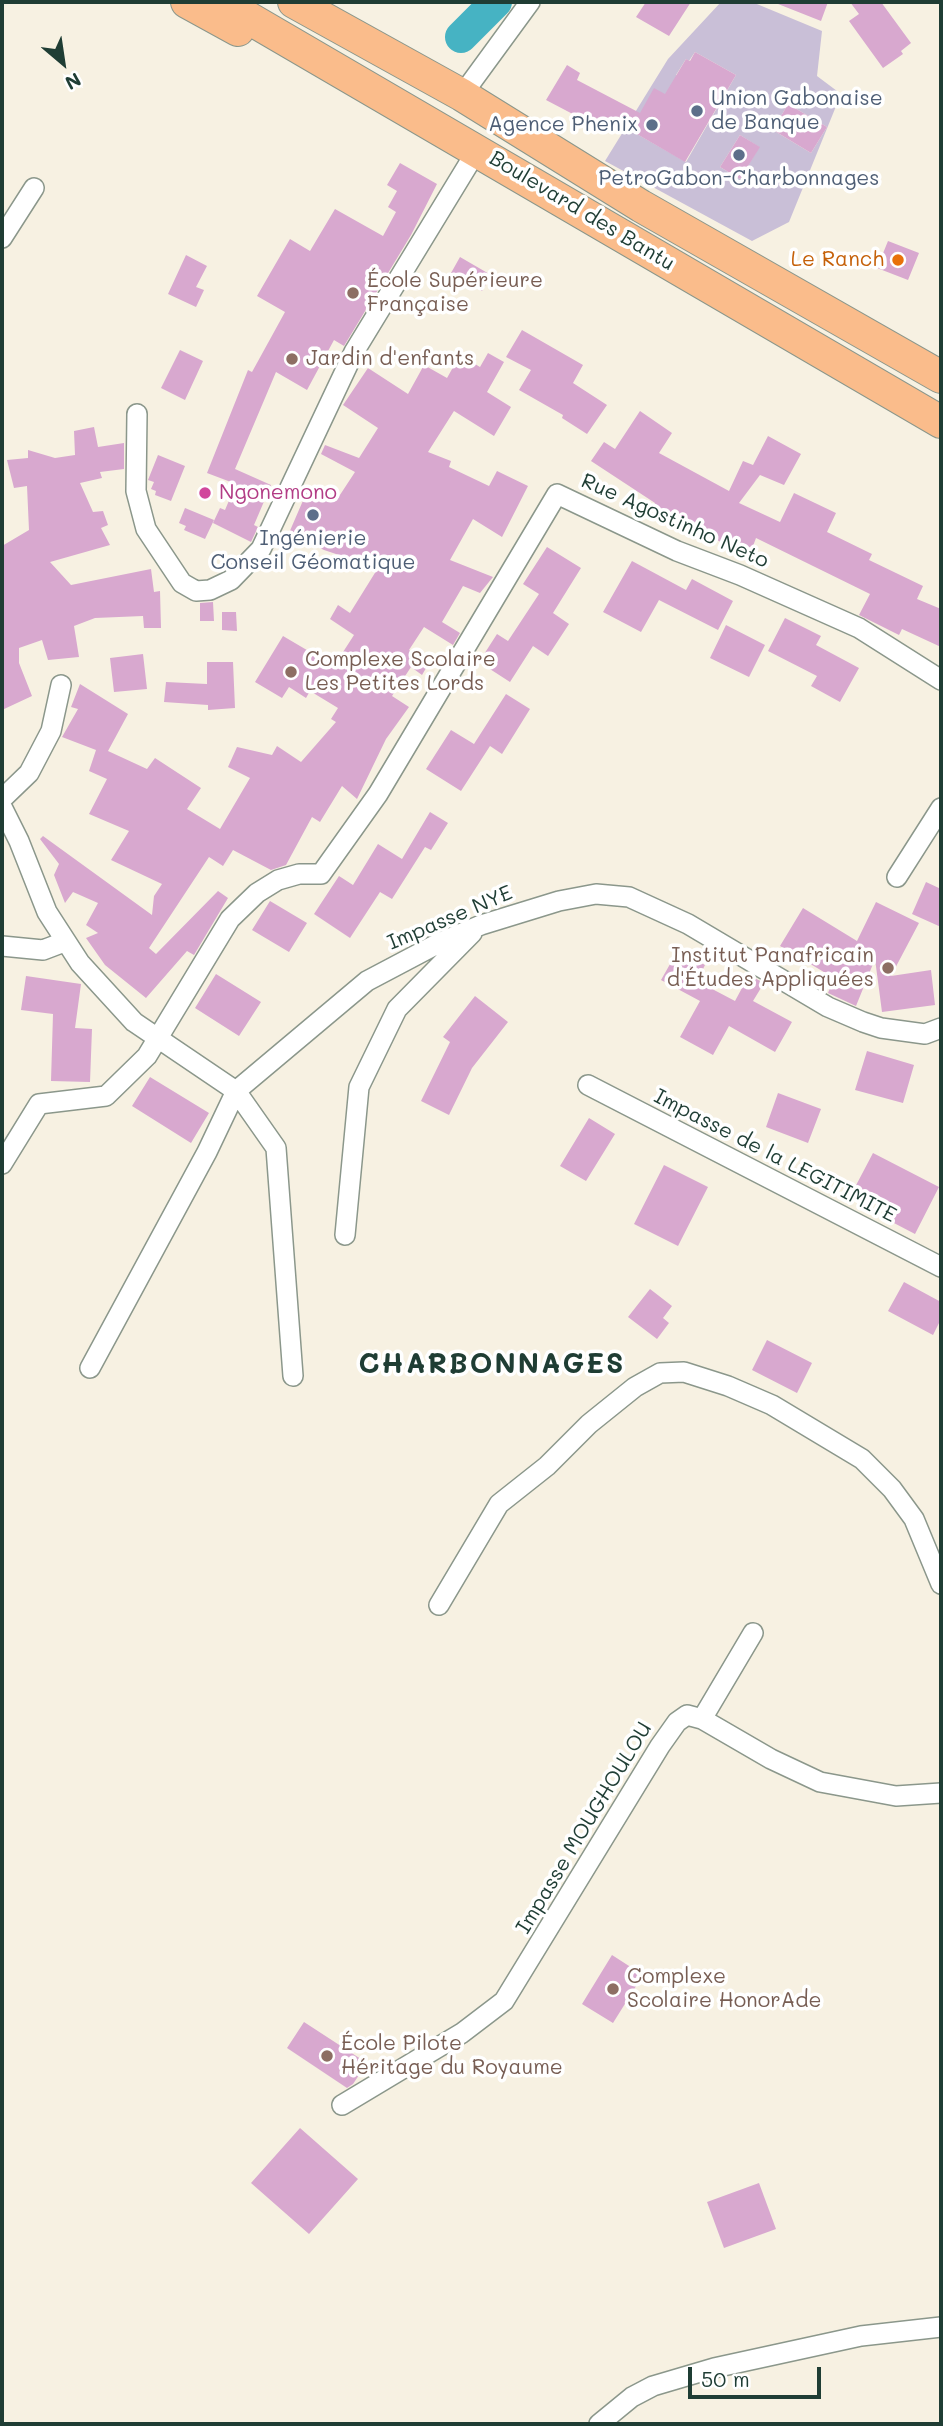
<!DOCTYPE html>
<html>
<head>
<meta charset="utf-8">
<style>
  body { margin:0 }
  #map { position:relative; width:943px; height:2426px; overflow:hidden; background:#f7f1e2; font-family:Mali,sans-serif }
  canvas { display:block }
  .frame { position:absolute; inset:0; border:4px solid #1f3d34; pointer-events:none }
  .north { position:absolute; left:28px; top:28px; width:70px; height:70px; -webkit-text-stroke:5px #fff; paint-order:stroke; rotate:151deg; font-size:19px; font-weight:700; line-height:28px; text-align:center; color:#1f3d34 }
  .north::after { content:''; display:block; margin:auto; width:24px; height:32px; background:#1f3d34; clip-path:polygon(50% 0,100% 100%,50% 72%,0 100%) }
  .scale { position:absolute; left:688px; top:2367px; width:133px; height:32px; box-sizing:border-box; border:4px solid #1f3d34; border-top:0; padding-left:9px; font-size:21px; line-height:24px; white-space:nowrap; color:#1f3d34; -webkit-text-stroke:5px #fff; paint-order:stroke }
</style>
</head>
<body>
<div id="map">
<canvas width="943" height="2426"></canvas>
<div class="frame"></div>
<div class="north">N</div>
<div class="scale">50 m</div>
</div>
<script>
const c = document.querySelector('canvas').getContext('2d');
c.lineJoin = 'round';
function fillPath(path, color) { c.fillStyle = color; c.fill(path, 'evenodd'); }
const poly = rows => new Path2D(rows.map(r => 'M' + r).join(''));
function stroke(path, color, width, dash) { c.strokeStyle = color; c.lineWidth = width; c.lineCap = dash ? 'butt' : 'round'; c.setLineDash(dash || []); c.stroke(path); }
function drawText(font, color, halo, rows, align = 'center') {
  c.font = font + ' Mali,sans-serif'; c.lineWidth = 7; c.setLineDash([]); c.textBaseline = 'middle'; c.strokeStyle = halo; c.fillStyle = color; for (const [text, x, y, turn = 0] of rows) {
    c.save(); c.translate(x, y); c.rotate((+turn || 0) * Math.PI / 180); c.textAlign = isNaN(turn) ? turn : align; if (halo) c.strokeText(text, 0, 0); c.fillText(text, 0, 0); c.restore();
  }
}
fillPath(poly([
  [721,2,752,2,822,31,817,76,841,94,789,222,752,241,605,161,668,59],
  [695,52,736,75,686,162,630,130,684,80,676,75,686,59,689,61],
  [788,104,827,127,811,153,773,130],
  [740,135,759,147,740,179,720,167]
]), '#c9bfd7');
stroke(poly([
  [461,37,496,2]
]), '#46b3c3', 32);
fillPath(poly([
  [646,2,691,2,669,36,636,17],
  [773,2,828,2,821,21],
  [850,2,881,2,911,43,901,51,903,54,883,68,849,21,859,14],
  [695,52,736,75,685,162,611,119,605,131,546,100,567,65,580,73,577,80,640,113,654,88,665,94,686,59,690,61],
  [788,104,827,127,811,153,773,130],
  [740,135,760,147,740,179,720,167],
  [400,163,437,184,411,235,344,346,334,340,307,390,276,372,235,469,271,485,254,525,258,527,251,542,213,523,220,508,225,510,236,484,207,473,248,370,252,372,285,312,257,296,290,239,310,251,335,209,383,236,396,212,388,207,397,191,387,185],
  [888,241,919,253,908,280,877,268],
  [186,255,207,266,196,287,204,290,196,307,168,294],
  [460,257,491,275,482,291,451,273],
  [522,330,583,365,573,383,607,405,587,434,562,418,563,415,519,390,531,370,506,357],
  [180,350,203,361,185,400,161,388],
  [488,353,504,362,487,392,511,407,494,436,454,411,428,452,451,461,449,467,489,486,497,471,528,486,502,537,473,519,450,560,493,577,480,593,463,586,442,622,460,633,453,645,424,627,409,650,429,663,422,675,411,667,392,696,409,707,386,739,357,799,342,786,320,822,312,817,286,865,271,870,233,850,223,866,209,857,149,948,156,954,218,891,228,898,194,955,187,951,146,998,105,965,86,938,98,933,86,925,98,903,73,892,65,903,54,875,59,864,40,839,43,836,152,915,154,896,162,884,111,860,129,831,89,814,107,779,89,771,96,750,62,737,78,709,71,707,80,684,128,714,108,751,147,769,155,758,201,788,187,809,220,829,250,778,228,767,237,747,272,755,277,746,301,762,336,722,331,719,338,708,310,691,306,698,289,687,282,698,255,682,283,636,334,666,354,635,330,619,338,605,350,613,378,568,324,550,289,533,308,489,336,501,355,472,321,454,325,445,359,458,378,428,343,405,368,368,408,394,424,365,447,378,460,355,480,367],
  [640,411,672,433,659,453,729,491,743,461,753,465,768,436,801,454,784,485,760,475,739,503,780,522,794,493,836,513,827,532,872,554,869,560,923,586,917,599,941,609,941,647,902,629,899,635,859,615,870,594,756,538,749,557,653,506,655,503,591,461,604,442,615,449],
  [94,427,98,447,124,443,124,469,100,472,102,478,80,483,93,512,103,511,108,525,101,528,110,545,50,562,71,585,151,569,154,592,160,591,161,628,144,628,143,616,95,618,74,626,79,657,48,660,42,640,19,648,19,663,32,696,2,710,2,546,29,530,27,486,14,488,7,460,28,458,28,450,55,458,75,455,74,431],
  [158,455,185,466,171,501,155,495,156,491,151,489,154,482,148,480],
  [185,508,214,520,205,539,184,530,186,526,179,523],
  [547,547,581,568,553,613,569,624,548,656,533,646,510,682,479,662,497,634,508,641,539,594,523,584],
  [632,561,686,590,692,579,733,601,718,630,659,600,641,632,603,612],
  [213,602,214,621,200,621,200,603],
  [222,612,236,612,237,631,222,630],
  [785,618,821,636,816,645,859,668,840,702,811,686,817,676,768,651],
  [726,625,765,645,749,677,710,658],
  [143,654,147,689,114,692,110,658],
  [207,662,233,662,235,708,208,710,208,705,164,702,166,682,207,684],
  [506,694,530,709,502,754,490,746,461,791,426,769,451,730,474,744],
  [430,812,448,823,431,850,425,847,392,899,380,892,350,938,314,914,339,876,353,885,378,844,402,859],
  [926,882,941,889,941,927,912,914],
  [270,901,307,923,289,952,252,930],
  [876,902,919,923,891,976,931,970,935,1005,882,1012,875,959,856,1006,828,993,834,978,780,946,803,908,857,941],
  [678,950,705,965,697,981,735,1001,749,975,764,983,753,1001,792,1022,775,1052,729,1026,713,1055,680,1037,700,1001,661,980],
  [216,974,261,1002,239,1036,195,1008],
  [26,976,81,984,75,1028,92,1029,90,1082,51,1081,53,1014,21,1010],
  [475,996,508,1022,472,1068,449,1115,421,1101,450,1042,443,1037],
  [867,1051,914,1065,903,1103,855,1090],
  [150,1077,209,1113,191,1143,132,1106],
  [778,1093,821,1109,808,1143,766,1127],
  [589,1118,615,1134,586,1181,560,1166],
  [873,1153,939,1187,915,1234,892,1222,897,1213,853,1191],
  [664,1165,708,1187,678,1246,634,1224],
  [904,1282,941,1302,941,1319,933,1335,888,1311],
  [650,1289,672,1306,663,1318,669,1323,657,1339,628,1317],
  [767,1340,812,1363,797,1393,752,1370],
  [612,1955,643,1975,613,2023,582,2004],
  [304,2022,367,2063,353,2084,347,2088,287,2048],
  [300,2128,358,2179,309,2234,251,2183],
  [759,2183,776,2229,724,2248,707,2202]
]), '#d8a8cf');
const minor = poly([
  [462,95,530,2],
  [2,238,34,188],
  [137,414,136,491,146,529,182,583,196,591,210,590,231,580,261,549,354,352,468,165],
  [2,799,29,773,51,731,61,685],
  [2,807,19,841,47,912,80,963,134,1022,236,1091,276,1148,293,1376],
  [897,877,941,808],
  [2,946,43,950,64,942],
  [588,1085,941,1267],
  [2,1164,39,1104,106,1096,147,1056,230,919,257,893,278,880,299,874,321,874,378,794,557,494,677,551,740,575,859,628,941,680],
  [345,1235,359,1087,397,1009,472,933],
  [90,1368,207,1152,236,1091,367,981,439,943,481,925,559,901,596,894,629,897,688,924,828,1007,863,1022,881,1028,925,1034,941,1028],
  [439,1605,499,1504,547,1466,589,1424,635,1387,660,1373,684,1372,728,1386,772,1405,862,1459,892,1489,914,1519,941,1584],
  [702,1719,753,1633],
  [342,2105,462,2033,504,2001,660,1746,677,1722,687,1715,702,1719,771,1759,820,1782,896,1796,941,1793],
  [599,2424,632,2397,653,2386,714,2368,861,2336,941,2327]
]);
const trunk = poly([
  [187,2,238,30],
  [221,2,941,422],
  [294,2,462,95,641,206,941,377]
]);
stroke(minor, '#8b978b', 22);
stroke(trunk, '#8b978b', 34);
stroke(minor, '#fff', 19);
stroke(trunk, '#fabc8b', 32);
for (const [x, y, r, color] of [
  [697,111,7,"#5c6f8a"],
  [652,125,7,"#5c6f8a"],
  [739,155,7,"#5c6f8a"],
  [898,260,7,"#e8710a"],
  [353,293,7,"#8d6e63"],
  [292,359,7,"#8d6e63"],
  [205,493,7,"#d1479c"],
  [313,515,7,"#5c6f8a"],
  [291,672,7,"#8d6e63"],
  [888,968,7,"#8d6e63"],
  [613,1989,7,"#8d6e63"],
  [327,2056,7,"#8d6e63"]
]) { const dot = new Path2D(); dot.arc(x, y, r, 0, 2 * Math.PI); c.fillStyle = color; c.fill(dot); stroke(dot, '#fff', 2.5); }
drawText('21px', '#4e5e75', '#fff', [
  ["Union Gabonaise",711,99,"left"],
  ["de Banque",711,123,"left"],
  ["Agence Phenix",638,125,"right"],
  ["PetroGabon-Charbonnages",739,179],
  ["Ingénierie",313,539],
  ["Conseil Géomatique",313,563]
]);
drawText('21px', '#1f3d34', '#fff', [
  ["Boulevard des Bantu",582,211,31],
  ["Rue Agostinho Neto",675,521,24],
  ["Impasse NYE",450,918,-23],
  ["Impasse de la LEGITIMITE",775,1156,27],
  ["Impasse MOUGHOULOU",584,1828,-59]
]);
drawText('21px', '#c56008', '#fff', [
  ["Le Ranch",884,260]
], 'right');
drawText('21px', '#785e54', '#fff', [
  ["École Supérieure",367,281],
  ["Française",367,305],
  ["Jardin d'enfants",306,359],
  ["Complexe Scolaire",305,660],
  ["Les Petites Lords",305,684],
  ["Institut Panafricain",874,956,"right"],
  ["d'Études Appliquées",874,980,"right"],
  ["Complexe",627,1977],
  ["Scolaire HonorAde",627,2001],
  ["École Pilote",341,2044],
  ["Héritage du Royaume",341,2068]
], 'left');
drawText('21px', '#b23c85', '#fff', [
  ["Ngonemono",219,493]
], 'left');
c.letterSpacing = '2px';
drawText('bold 28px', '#1f3d34', '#fff', [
  ["CHARBONNAGES",492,1364]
]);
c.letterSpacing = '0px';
</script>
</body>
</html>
